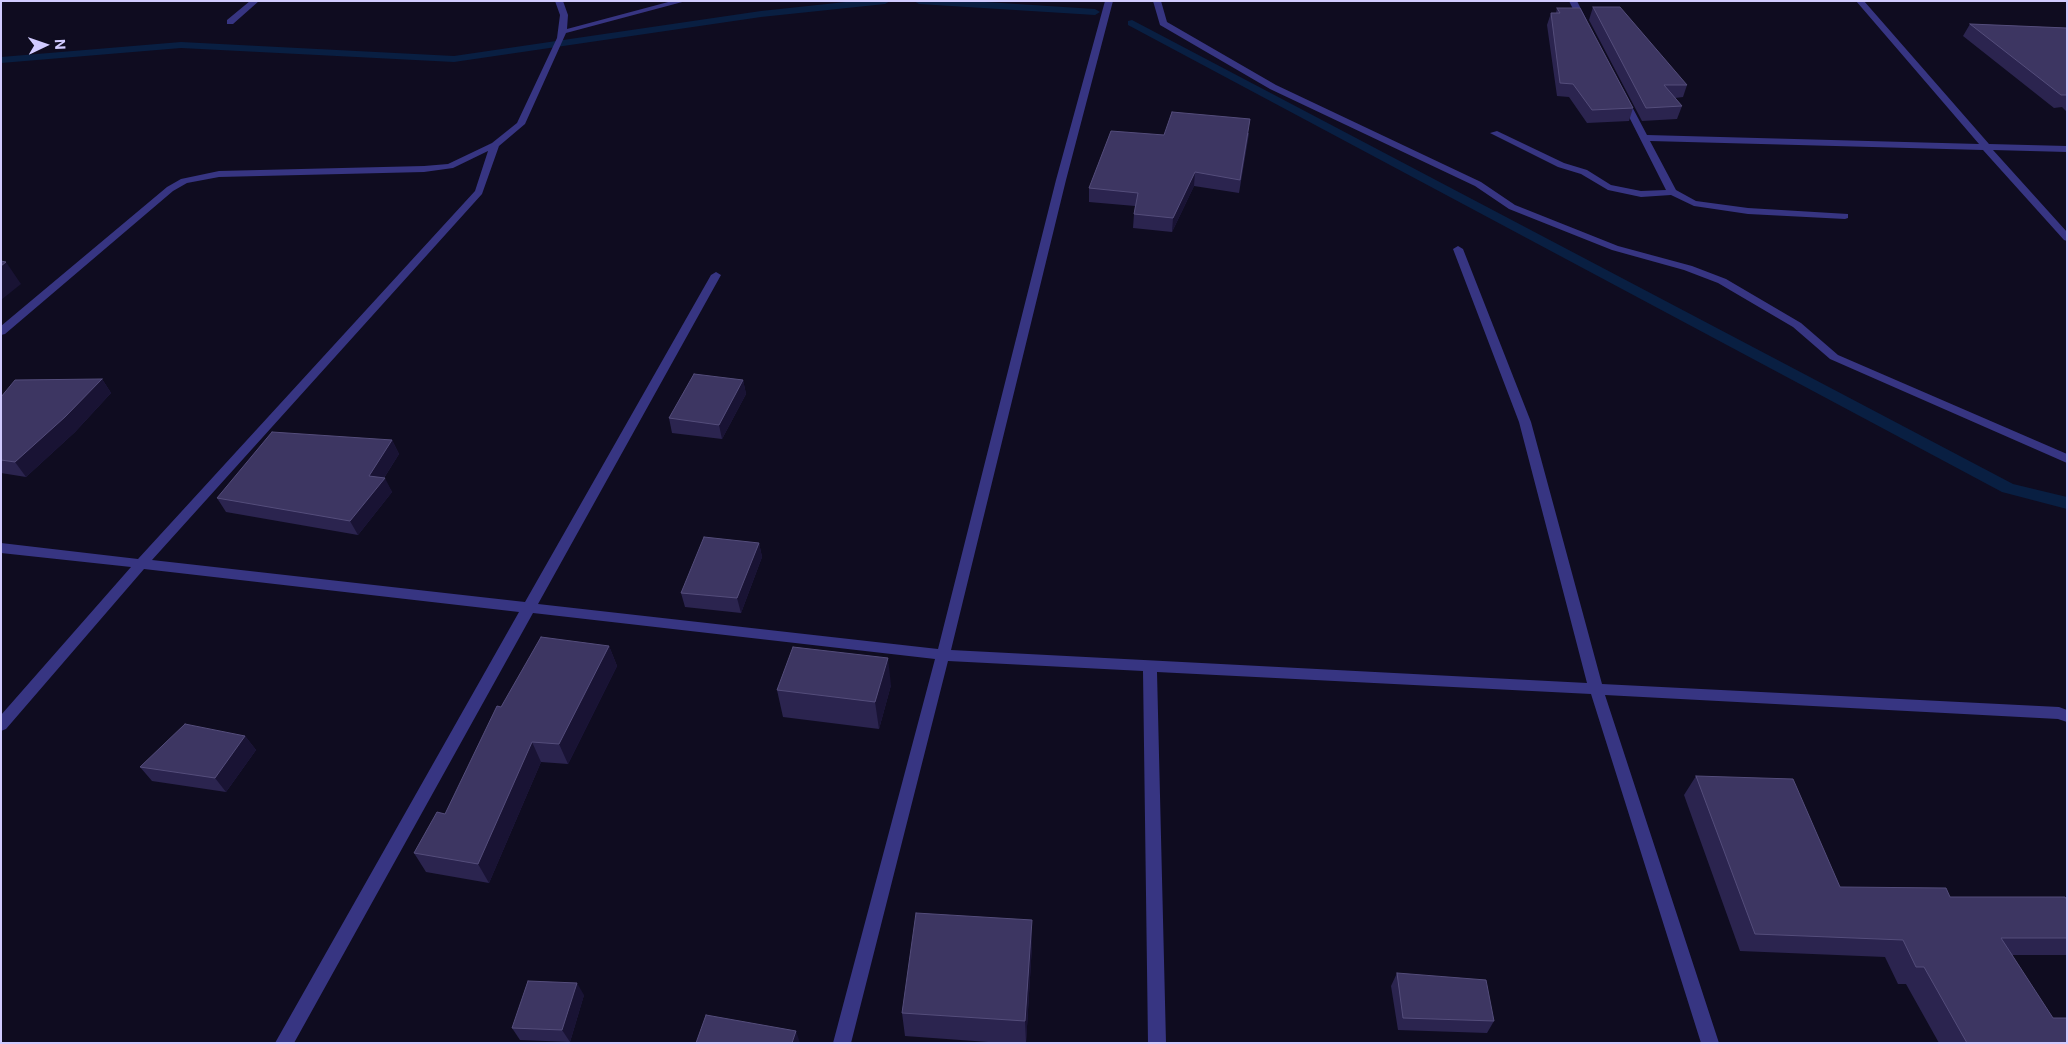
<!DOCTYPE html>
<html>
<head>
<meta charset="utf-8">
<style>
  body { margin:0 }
  #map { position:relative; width:2068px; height:1044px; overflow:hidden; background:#0f0c20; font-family:Inter,sans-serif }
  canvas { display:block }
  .frame { position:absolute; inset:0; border:2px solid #d1cbff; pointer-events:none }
  .north { position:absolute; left:20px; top:20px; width:50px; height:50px; -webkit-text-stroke:4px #0f0c20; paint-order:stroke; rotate:87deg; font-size:14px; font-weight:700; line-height:20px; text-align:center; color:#d1cbff }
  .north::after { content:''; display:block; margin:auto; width:18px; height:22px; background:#d1cbff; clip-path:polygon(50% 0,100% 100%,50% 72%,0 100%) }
</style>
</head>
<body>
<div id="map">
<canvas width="2068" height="1044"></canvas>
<div class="frame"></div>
<div class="north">N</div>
</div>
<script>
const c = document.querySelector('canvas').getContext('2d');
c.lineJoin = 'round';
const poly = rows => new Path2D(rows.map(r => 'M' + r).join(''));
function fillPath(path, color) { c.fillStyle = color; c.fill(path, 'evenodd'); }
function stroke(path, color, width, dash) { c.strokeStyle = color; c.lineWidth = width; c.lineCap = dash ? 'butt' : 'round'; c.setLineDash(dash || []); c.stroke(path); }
fillPath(poly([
  [855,1,890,1,885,4,761,17,454,62,181,48,1,63,1,57,181,42,454,56,761,11,855,1],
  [914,1,970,1,1095,9,1100,12,1095,15,919,4,914,1],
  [1132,20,2013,484,2067,497,2067,509,2002,492,1128,25,1128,21,1132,20]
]), '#091f42');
fillPath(poly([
  [250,1,259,1,233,24,227,24,227,20,250,1],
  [555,1,563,1,568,15,567,29,672,1,686,1,566,33,525,124,499,146,482,194,152,560,525,602,711,275,716,272,721,275,538,604,938,649,1056,180,1105,1,1113,1,1066,180,951,650,1587,683,1519,422,1453,249,1458,246,1463,249,1531,422,1602,684,2059,707,2067,710,2067,722,2058,719,1605,695,1719,1043,1701,1043,1591,694,1157,672,1166,1043,1148,1043,1143,671,948,661,851,1043,833,1043,935,659,533,613,294,1043,275,1043,519,612,144,569,6,729,1,731,1,715,131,567,1,553,1,543,138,559,475,191,488,151,453,168,424,172,219,177,187,183,173,191,5,334,1,335,1,326,167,187,181,179,219,171,424,166,448,164,492,143,517,123,557,38,560,15,555,1],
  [1153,1,1161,1,1167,22,1276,85,1481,182,1515,205,1618,246,1692,266,1726,279,1801,323,1838,355,2067,454,2067,463,1830,359,1793,327,1718,283,1684,270,1612,250,1509,209,1475,186,1270,89,1160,25,1153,1],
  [1569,1,1577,1,1587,21,1586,23,1580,23,1569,1],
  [1856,1,1864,1,1989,144,2067,146,2067,152,1993,150,2067,232,2067,241,2064,240,1983,150,1650,141,1676,190,1696,201,1748,208,1848,214,1848,218,1845,219,1748,214,1694,206,1671,195,1641,197,1608,190,1581,174,1558,167,1490,133,1497,131,1564,163,1587,170,1611,185,1641,191,1666,190,1620,99,1624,96,1628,99,1647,135,1979,144,1856,1]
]), '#373582');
fillPath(poly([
  [1593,7,1687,85,1683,97,1675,98,1682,106,1677,119,1642,121,1589,20],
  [1557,8,1633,108,1629,121,1587,123,1569,97,1557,96,1547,25,1551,13,1556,13],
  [1970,24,2067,28,2067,112,2062,107,2054,108,1963,36],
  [1249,133,1239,193,1194,186,1172,232,1133,228,1134,214,1135,206,1089,202,1089,188,1164,135],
  [102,379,111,393,75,432,26,477,1,473,1,397],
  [743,380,746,394,722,439,672,433,669,418],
  [392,440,399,454,384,478,392,492,358,535,226,512,217,498],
  [759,543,762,557,741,613,685,607,681,593],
  [609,646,617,666,568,764,541,762,489,883,426,872,414,853,445,814,501,707],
  [891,685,879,729,783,717,777,690],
  [245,736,256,750,226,792,152,781,140,767],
  [1696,776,1840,887,1950,897,2067,900,2067,955,2012,955,2067,1043,1939,1043,1906,984,1898,984,1885,957,1740,951,1684,795],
  [1032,945,1026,1043,1002,1043,905,1036,902,1013],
  [1397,973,1494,1021,1487,1033,1398,1030,1391,986],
  [584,995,570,1042,520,1040,512,1028]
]), '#2b244f');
fillPath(poly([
  [1195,172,1194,186,1172,232,1173,218],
  [6,262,21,284,1,300,1,266],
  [102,379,111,393,75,432,26,477,15,462],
  [743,380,746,394,722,439,719,425],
  [392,440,399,454,380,484,385,478,392,492,358,535,350,521,369,476],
  [759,543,762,557,741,613,737,598],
  [609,646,617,666,568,764,559,744],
  [888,658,891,685,879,729,875,702],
  [245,736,256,750,226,792,215,778],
  [532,742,541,762,489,883,478,864],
  [1032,920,1032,945,1026,1043,1025,1021],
  [577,983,584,995,570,1042,562,1030],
  [796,1031,800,1043,792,1043]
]), '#191334');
const building = poly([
  [1593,7,1620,7,1687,85,1664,85,1682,106,1646,108,1593,7],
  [1557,8,1580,8,1633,108,1592,110,1573,84,1560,83,1551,13,1560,13,1557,8],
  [1970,24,2067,28,2067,95,2061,95,1970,24],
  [1172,112,1250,119,1240,180,1195,172,1173,218,1134,214,1138,193,1089,188,1111,131,1164,135,1172,112],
  [1,261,6,262,1,266,1,261],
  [694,374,743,380,719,425,669,418,694,374],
  [102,379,65,417,15,462,1,460,1,397,15,380,102,379],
  [272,432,392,440,369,476,385,478,350,521,217,498,272,432],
  [704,537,759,543,737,598,681,593,704,537],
  [541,637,609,646,559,744,532,742,478,864,414,853,437,812,445,814,497,706,501,707,541,637],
  [793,647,888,658,875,702,777,690,793,647],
  [185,724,245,736,215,778,140,767,185,724],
  [1696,776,1793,779,1840,887,1946,888,1950,897,2065,897,2067,900,2067,938,2001,938,2053,1018,2067,1018,2067,1043,1967,1043,1924,967,1916,967,1903,940,1755,934,1696,776],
  [916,913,1032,920,1025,1021,902,1013,916,913],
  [1397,973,1486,980,1494,1021,1403,1018,1397,973],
  [528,981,577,983,562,1030,512,1028,528,981],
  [706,1015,796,1031,792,1043,696,1043,706,1015]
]);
fillPath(building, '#3d3662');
stroke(building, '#544d7b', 1);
</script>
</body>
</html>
